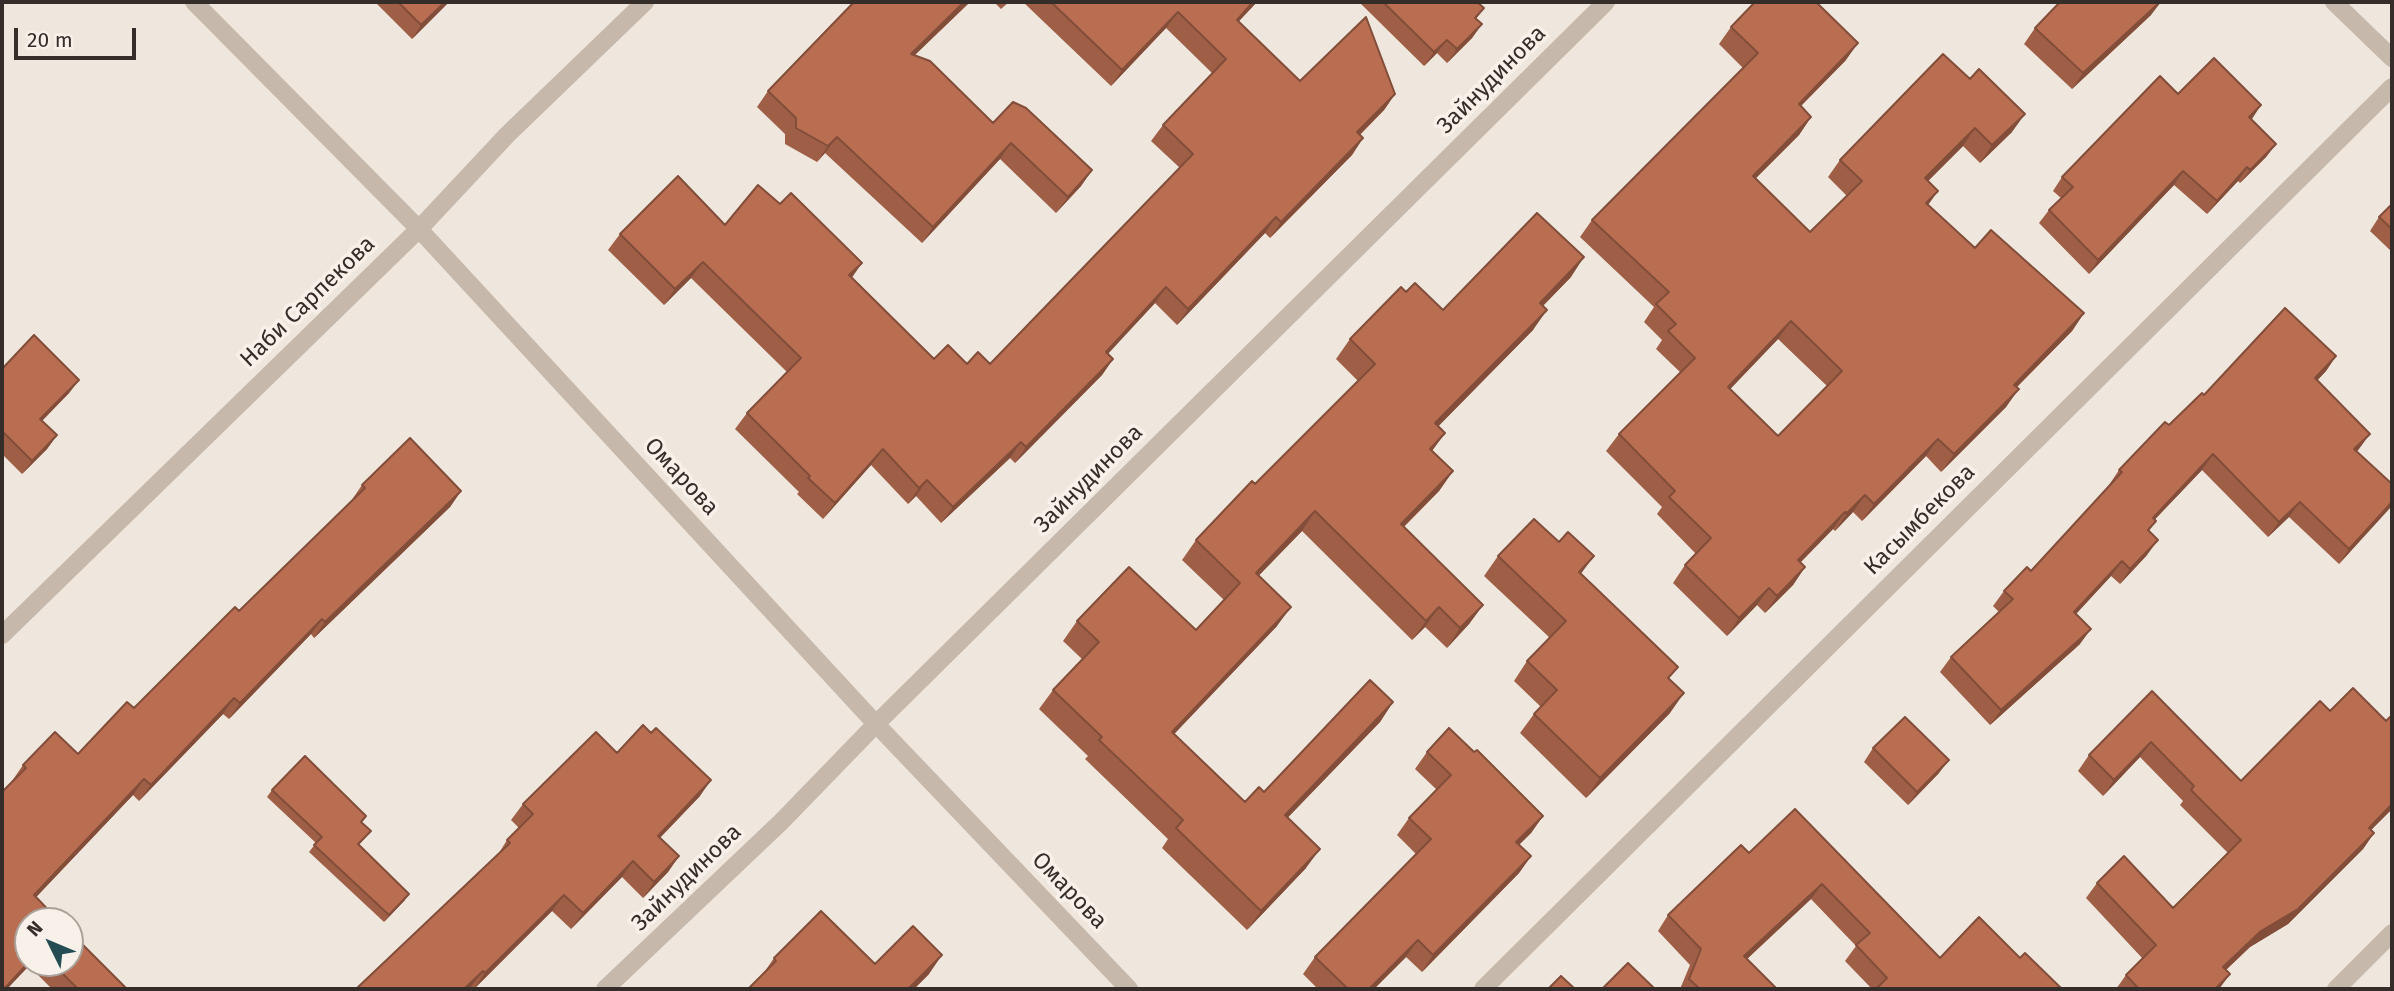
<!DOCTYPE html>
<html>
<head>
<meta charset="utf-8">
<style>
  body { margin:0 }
  #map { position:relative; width:2394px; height:991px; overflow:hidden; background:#efe7dd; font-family:"Fira Sans",sans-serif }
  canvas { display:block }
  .frame { position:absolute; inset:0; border:4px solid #352d29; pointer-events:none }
  .north { position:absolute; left:14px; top:907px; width:70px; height:70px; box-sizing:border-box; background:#f8f1e9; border:2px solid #aaa39c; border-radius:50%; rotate:313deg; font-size:19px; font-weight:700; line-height:28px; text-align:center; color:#352d29 }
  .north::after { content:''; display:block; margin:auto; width:24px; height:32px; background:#234d52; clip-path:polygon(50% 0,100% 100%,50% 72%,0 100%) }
  .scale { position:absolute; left:14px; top:28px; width:122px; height:32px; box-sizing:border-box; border:4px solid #352d29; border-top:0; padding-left:9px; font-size:21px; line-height:24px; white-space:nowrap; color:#352d29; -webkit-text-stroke:5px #f8f1e9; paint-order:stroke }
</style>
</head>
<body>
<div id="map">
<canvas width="2394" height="991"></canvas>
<div class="frame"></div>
<div class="north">N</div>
<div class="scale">20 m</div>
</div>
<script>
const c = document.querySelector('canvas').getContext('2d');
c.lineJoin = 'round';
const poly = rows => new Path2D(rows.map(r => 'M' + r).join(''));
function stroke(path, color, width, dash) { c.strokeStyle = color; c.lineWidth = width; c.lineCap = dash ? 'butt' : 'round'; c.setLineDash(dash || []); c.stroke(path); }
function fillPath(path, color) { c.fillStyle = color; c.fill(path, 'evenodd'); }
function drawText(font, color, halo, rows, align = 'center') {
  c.font = font + ' "Fira Sans",sans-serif'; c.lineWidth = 7; c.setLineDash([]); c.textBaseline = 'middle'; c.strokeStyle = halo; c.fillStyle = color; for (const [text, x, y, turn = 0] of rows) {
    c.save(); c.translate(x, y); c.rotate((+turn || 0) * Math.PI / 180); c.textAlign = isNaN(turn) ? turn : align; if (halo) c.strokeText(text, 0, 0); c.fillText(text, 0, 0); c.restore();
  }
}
stroke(poly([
  [194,2,419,229,876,724,1129,989],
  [2334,2,2392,58],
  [1483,989,2392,87],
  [2336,989,2392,933]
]), '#c6b8aa', 18);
stroke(poly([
  [2,635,419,229,507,135,645,2],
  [605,989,781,822,876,724,1606,2]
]), '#c6b8aa', 18);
fillPath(poly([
  [375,2,449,2,412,39],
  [853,2,970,2,915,55,993,123,1092,170,1081,186,1056,213,1000,159,922,243,825,153,817,162,785,144,785,134,757,107,768,91,849,7],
  [994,2,1009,2,1001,9],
  [1023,2,1257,2,1238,22,1300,81,1395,94,1384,110,1360,135,1363,138,1352,155,1270,238,1265,233,1177,325,1155,303,1108,353,1113,359,1102,375,1015,463,1010,458,941,523,916,496,908,504,871,465,823,519,797,494,799,492,735,429,747,413,787,372,691,278,664,305,608,250,620,234,725,225,851,278,934,359,967,364,990,364,1180,168,1151,141,1163,125,1212,73,1166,28,1111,86],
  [1359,2,1477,2,1484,8,1476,19,1482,24,1472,38,1447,63,1437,53,1424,66],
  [2151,15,2072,89,2024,44,2035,28],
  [1731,27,1846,60,1801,106,1811,117,1799,135,1756,178,1810,232,1847,196,1828,177,1840,160,1943,54,2012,132,1980,163,1963,146,1928,181,1928,205,1975,248,2084,313,2072,331,2017,387,2006,407,1941,472,1926,456,1862,521,1853,512,1835,531,1833,529,1800,563,1805,567,1793,585,1765,613,1757,605,1727,636,1673,583,1685,565,1696,554,1657,514,1662,507,1606,451,1619,434,1680,372,1656,349,1662,340,1644,322,1654,307,1580,237,1592,220,1743,68,1719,44],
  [1778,339,1827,386,1778,436,1730,389],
  [2178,94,2251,119,2276,144,2266,157,2240,183,2238,181,2207,214,2174,185,2089,274,2039,223,2049,210,2061,198,2053,191,2062,177],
  [2392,204,2392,252,2370,231,2379,217],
  [1571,277,1543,306,1533,330,1438,426,1445,433,1432,451,1453,471,1439,491,1404,527,1483,605,1469,624,1447,648,1425,627,1412,640,1302,531,1258,576,1277,626,1174,734,1245,802,1264,792,1393,702,1380,722,1287,818,1306,868,1247,930,1162,848,1168,839,1085,759,1088,756,1039,709,1053,690,1082,659,1063,641,1077,621,1196,630,1224,600,1182,560,1196,540,1255,484,1358,381,1336,359,1350,339,1406,292,1443,310],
  [2336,356,2326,371,2317,380,2359,449,2356,452,2392,484,2392,505,2339,564,2289,517,2268,537,2202,470,2155,519,2149,531,2147,555,2120,584,2111,576,2076,614,2080,644,1990,725,1940,672,1951,657,1999,612,1993,606,2004,591,2031,571,2110,486,2109,485,2119,470,2204,395],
  [2,369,79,380,69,393,42,421,57,435,47,449,22,474,2,454],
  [362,485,461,491,450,507,314,638,311,634,229,719,223,714,139,801,133,795,36,897,28,963,70,963,127,989,52,989,29,966,7,989,2,989,12,781,23,765,78,754,134,708,239,611,352,501,351,501],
  [1498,556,1581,574,1670,679,1670,713,1586,798,1520,733,1534,714,1541,707,1514,681,1527,661,1550,638,1484,576],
  [2152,691,2241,781,2330,711,2386,721,2392,715,2392,809,2371,830,2374,833,2363,849,2288,924,2250,947,2226,970,2230,974,2219,989,2116,989,2126,975,2143,959,2086,898,2097,883,2173,908,2228,853,2180,805,2183,801,2140,757,2103,796,2078,771,2089,755],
  [1873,748,1939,773,1908,805,1864,762],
  [1427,752,1474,752,1543,816,1531,833,1519,845,1531,856,1519,873,1422,972,1406,957,1374,989,1318,989,1303,974,1315,957,1416,854,1397,835,1409,818,1437,790,1415,769],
  [617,753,700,796,660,838,679,856,668,872,643,898,622,877,571,929,552,911,474,989,471,987,469,989,356,989,499,853,507,840,519,828,511,820,523,804],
  [272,790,362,823,365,838,359,845,409,894,404,901,384,922,309,852,316,843,267,797],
  [1795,809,1940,958,2020,958,2062,989,1872,989,1845,961,1856,946,1811,899,1747,959,1777,989,1680,989,1690,965,1658,931,1668,915,1749,853],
  [774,958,875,964,929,974,914,989,748,989,763,974]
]), '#9f5f47');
fillPath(poly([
  [445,2,449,2,412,39,421,25],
  [964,2,970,2,899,70,911,54],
  [1253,2,1257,2,1225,36,1237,20],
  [2160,2,2161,2,2151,15,2072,89,2083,73],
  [1178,12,1166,28,1111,86,1122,70],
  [1482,24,1472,38,1447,63,1457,49],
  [1447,40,1437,53,1424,66,1434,52],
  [1858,43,1846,60,1786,121,1799,104],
  [1395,94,1384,110,1346,148,1357,132],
  [2261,105,2252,119,2239,131,2249,117],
  [2025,114,2012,132,1980,163,1992,145],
  [1811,117,1799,135,1741,193,1753,176],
  [1975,128,1963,146,1913,196,1925,178],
  [837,137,825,153,817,162,828,146],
  [1363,138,1352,155,1270,238,1281,222],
  [1011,143,1000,159,922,243,933,227],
  [2276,144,2266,157,2240,183,2250,170],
  [2247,167,2238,181,2207,214,2217,201],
  [1092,170,1081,186,1056,213,1068,197],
  [2183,171,2174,185,2089,274,2098,260],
  [1938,191,1926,208,1926,203],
  [1276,217,1265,233,1177,325,1188,309],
  [1584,257,1571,277,1526,323,1540,303],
  [703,262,691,278,664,305,675,289],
  [862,263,851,279,849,275],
  [1166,287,1155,303,1095,368,1106,352],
  [1547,310,1533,330,1422,443,1435,423],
  [2084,313,2072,331,2002,402,2014,385],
  [1791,321,1778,339,1716,404,1728,387],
  [2336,356,2326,371,2305,394,2315,378],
  [1113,359,1102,375,1015,463,1026,447],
  [79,380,69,393,30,433,40,419],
  [2019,389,2006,407,1941,472,1954,454],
  [1445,433,1431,452,1430,449],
  [2370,434,2359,449,2343,465,2354,449],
  [57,435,47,449,22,474,32,461],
  [1938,439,1926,456,1862,521,1874,504],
  [1021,442,1010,458,941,523,953,507],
  [883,449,871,465,823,519,835,503],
  [2213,454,2202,470,2142,533,2153,518],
  [1453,471,1439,491,1387,543,1401,524],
  [927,480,916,496,908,504,919,488],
  [461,491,450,507,314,638,325,622],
  [1865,495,1853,512,1835,531,1847,513],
  [2300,502,2289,517,2268,537,2279,522],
  [2392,502,2392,505,2391,507,2339,564,2349,549],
  [1315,511,1302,531,1242,593,1256,573],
  [1845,512,1833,529,1785,578,1798,560],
  [2158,540,2147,555,2120,584,2130,569],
  [1594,556,1580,575,1579,572],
  [2122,561,2111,576,2063,628,2074,612],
  [1805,567,1793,585,1765,613,1777,596],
  [1769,588,1757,605,1727,636,1739,618],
  [1483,605,1469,624,1447,648,1460,628],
  [1291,607,1277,626,1158,751,1172,732],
  [1439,607,1425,627,1412,640,1426,621],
  [322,619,311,634,229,719,240,703],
  [2091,629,2080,644,1990,725,2001,710],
  [1684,693,1670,713,1586,798,1600,778],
  [234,698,223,714,139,801,151,785],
  [1393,702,1380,722,1271,835,1285,815],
  [2151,742,2140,757,2103,796,2114,780],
  [1949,760,1939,773,1908,805,1917,792],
  [144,779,133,795,23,911,34,895],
  [711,780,700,796,646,852,658,836],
  [2392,804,2392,809,2358,843,2369,828],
  [1543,816,1531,833,1504,859,1516,842],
  [2374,833,2363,849,2288,924,2250,947,2212,983,2223,967,2261,931],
  [1320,849,1306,868,1247,930,1261,911],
  [679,856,668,872,643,898,654,882],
  [1531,856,1519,873,1422,972,1433,955],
  [633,861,622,877,571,929,583,913],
  [1822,884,1811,899,1733,972,1744,956],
  [409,894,404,901,384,922,389,915],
  [564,895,552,911,474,989,485,973],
  [1418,940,1406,957,1374,989,1369,989],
  [942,955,929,974,914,989,908,989],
  [28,963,31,963,7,989,4,989],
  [483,971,469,989,464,989],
  [2230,974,2219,989,2215,989]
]), '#824d39');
const building = poly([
  [398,2,445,2,421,25,398,2],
  [854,2,964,2,911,54,930,61,993,123,1013,102,1026,108,1092,170,1068,197,1011,143,933,227,837,137,828,146,796,128,796,118,768,91,854,2],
  [1051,2,1253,2,1237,20,1300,81,1366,17,1395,94,1357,132,1363,138,1281,222,1276,217,1188,309,1166,287,1106,352,1113,359,1026,447,1021,442,953,507,927,480,919,488,883,449,835,503,808,478,810,476,747,413,801,358,703,262,675,289,620,234,678,176,725,225,758,185,780,204,791,193,862,263,849,275,934,359,948,345,967,364,978,352,990,364,1193,154,1163,125,1226,59,1178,12,1122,70,1051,2],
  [1383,2,1477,2,1484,8,1475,18,1482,24,1457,49,1447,40,1434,52,1383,2],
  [1755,2,1816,2,1858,43,1799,104,1811,117,1753,176,1810,232,1862,181,1840,160,1943,54,1970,79,1979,69,2025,114,1992,145,1975,128,1925,178,1938,191,1926,203,1975,248,1991,230,2084,313,2014,385,2019,389,1954,454,1938,439,1874,504,1865,495,1847,513,1845,512,1798,560,1805,567,1777,596,1769,588,1739,618,1685,565,1711,538,1669,497,1675,491,1619,434,1695,358,1668,331,1676,324,1656,304,1669,292,1592,220,1758,53,1731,27,1755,2],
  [1791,321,1842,371,1778,436,1728,387,1791,321],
  [2060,2,2160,2,2083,73,2035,28,2060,2],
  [2214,58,2261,105,2249,117,2276,144,2250,170,2247,167,2217,201,2183,171,2098,260,2049,210,2073,187,2062,177,2160,76,2178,94,2214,58],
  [2392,204,2392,229,2379,217,2392,204],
  [1537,213,1584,257,1540,303,1547,310,1435,423,1445,433,1430,449,1453,471,1401,524,1483,605,1460,628,1439,607,1426,621,1315,511,1256,573,1291,607,1172,732,1245,802,1259,787,1264,792,1370,680,1393,702,1285,815,1320,849,1261,911,1176,828,1183,820,1099,740,1102,737,1053,690,1099,642,1077,621,1129,567,1196,630,1240,583,1196,540,1252,481,1255,484,1375,364,1350,339,1401,287,1406,292,1415,283,1443,310,1537,213],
  [2285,308,2336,356,2315,378,2370,434,2354,449,2392,484,2392,502,2349,549,2300,502,2279,522,2213,454,2153,518,2156,521,2148,530,2158,540,2130,569,2122,561,2074,612,2091,629,2001,710,1951,657,2013,599,2004,591,2027,567,2031,571,2122,472,2119,470,2165,422,2169,425,2202,393,2204,395,2285,308],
  [34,335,79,380,40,419,57,435,32,461,2,431,2,369,34,335],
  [410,438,461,491,325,622,322,619,240,703,234,698,151,785,144,779,34,895,59,921,28,921,28,963,4,989,2,989,2,792,26,768,23,765,55,732,78,754,127,702,134,708,235,607,239,611,365,488,362,485,410,438],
  [1534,519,1559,542,1568,532,1594,556,1579,572,1678,667,1668,678,1684,693,1600,778,1534,714,1557,690,1527,661,1566,621,1498,556,1534,519],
  [2353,688,2386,721,2392,715,2392,804,2369,828,2374,833,2298,909,2261,931,2223,967,2230,974,2215,989,2139,989,2126,975,2156,945,2097,883,2124,856,2173,908,2241,840,2191,790,2194,786,2151,742,2114,780,2089,755,2152,691,2241,781,2320,701,2330,711,2353,688],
  [1905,717,1949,760,1917,792,1873,748,1905,717],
  [643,725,651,733,656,728,711,780,658,836,679,856,654,882,633,861,583,913,564,895,485,973,483,971,464,989,356,989,510,843,507,840,533,814,523,804,596,732,617,753,643,725],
  [1449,728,1474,752,1477,750,1543,816,1516,842,1531,856,1433,955,1418,940,1369,989,1348,989,1315,957,1431,839,1409,818,1451,775,1427,752,1449,728],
  [305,756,366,816,361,822,371,831,358,844,409,894,389,915,314,845,322,837,272,790,305,756],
  [1795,809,1940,958,1979,917,2020,958,2025,953,2062,989,1876,989,1887,978,1856,945,1870,933,1822,884,1744,956,1777,989,1700,989,1689,979,1701,949,1668,915,1741,845,1749,853,1795,809],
  [821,911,875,964,913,926,942,955,908,989,748,989,776,961,774,958,821,911],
  [70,932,127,989,78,989,52,963,70,963,70,932],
  [1628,963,1655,989,1602,989,1628,963],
  [1561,976,1575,989,1548,989,1561,976]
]);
fillPath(building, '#b96e52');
stroke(building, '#824d39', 2);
drawText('23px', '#352d29', '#f8f1e9', [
  ["Зайнудинова",1492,80,-45],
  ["Наби Сарпекова",308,302,-44],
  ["Омарова",681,477,47],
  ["Зайнудинова",1089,479,-45],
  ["Касымбекова",1920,520,-45],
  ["Зайнудинова",687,878,-44],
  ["Омарова",1069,891,46]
]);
</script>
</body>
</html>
